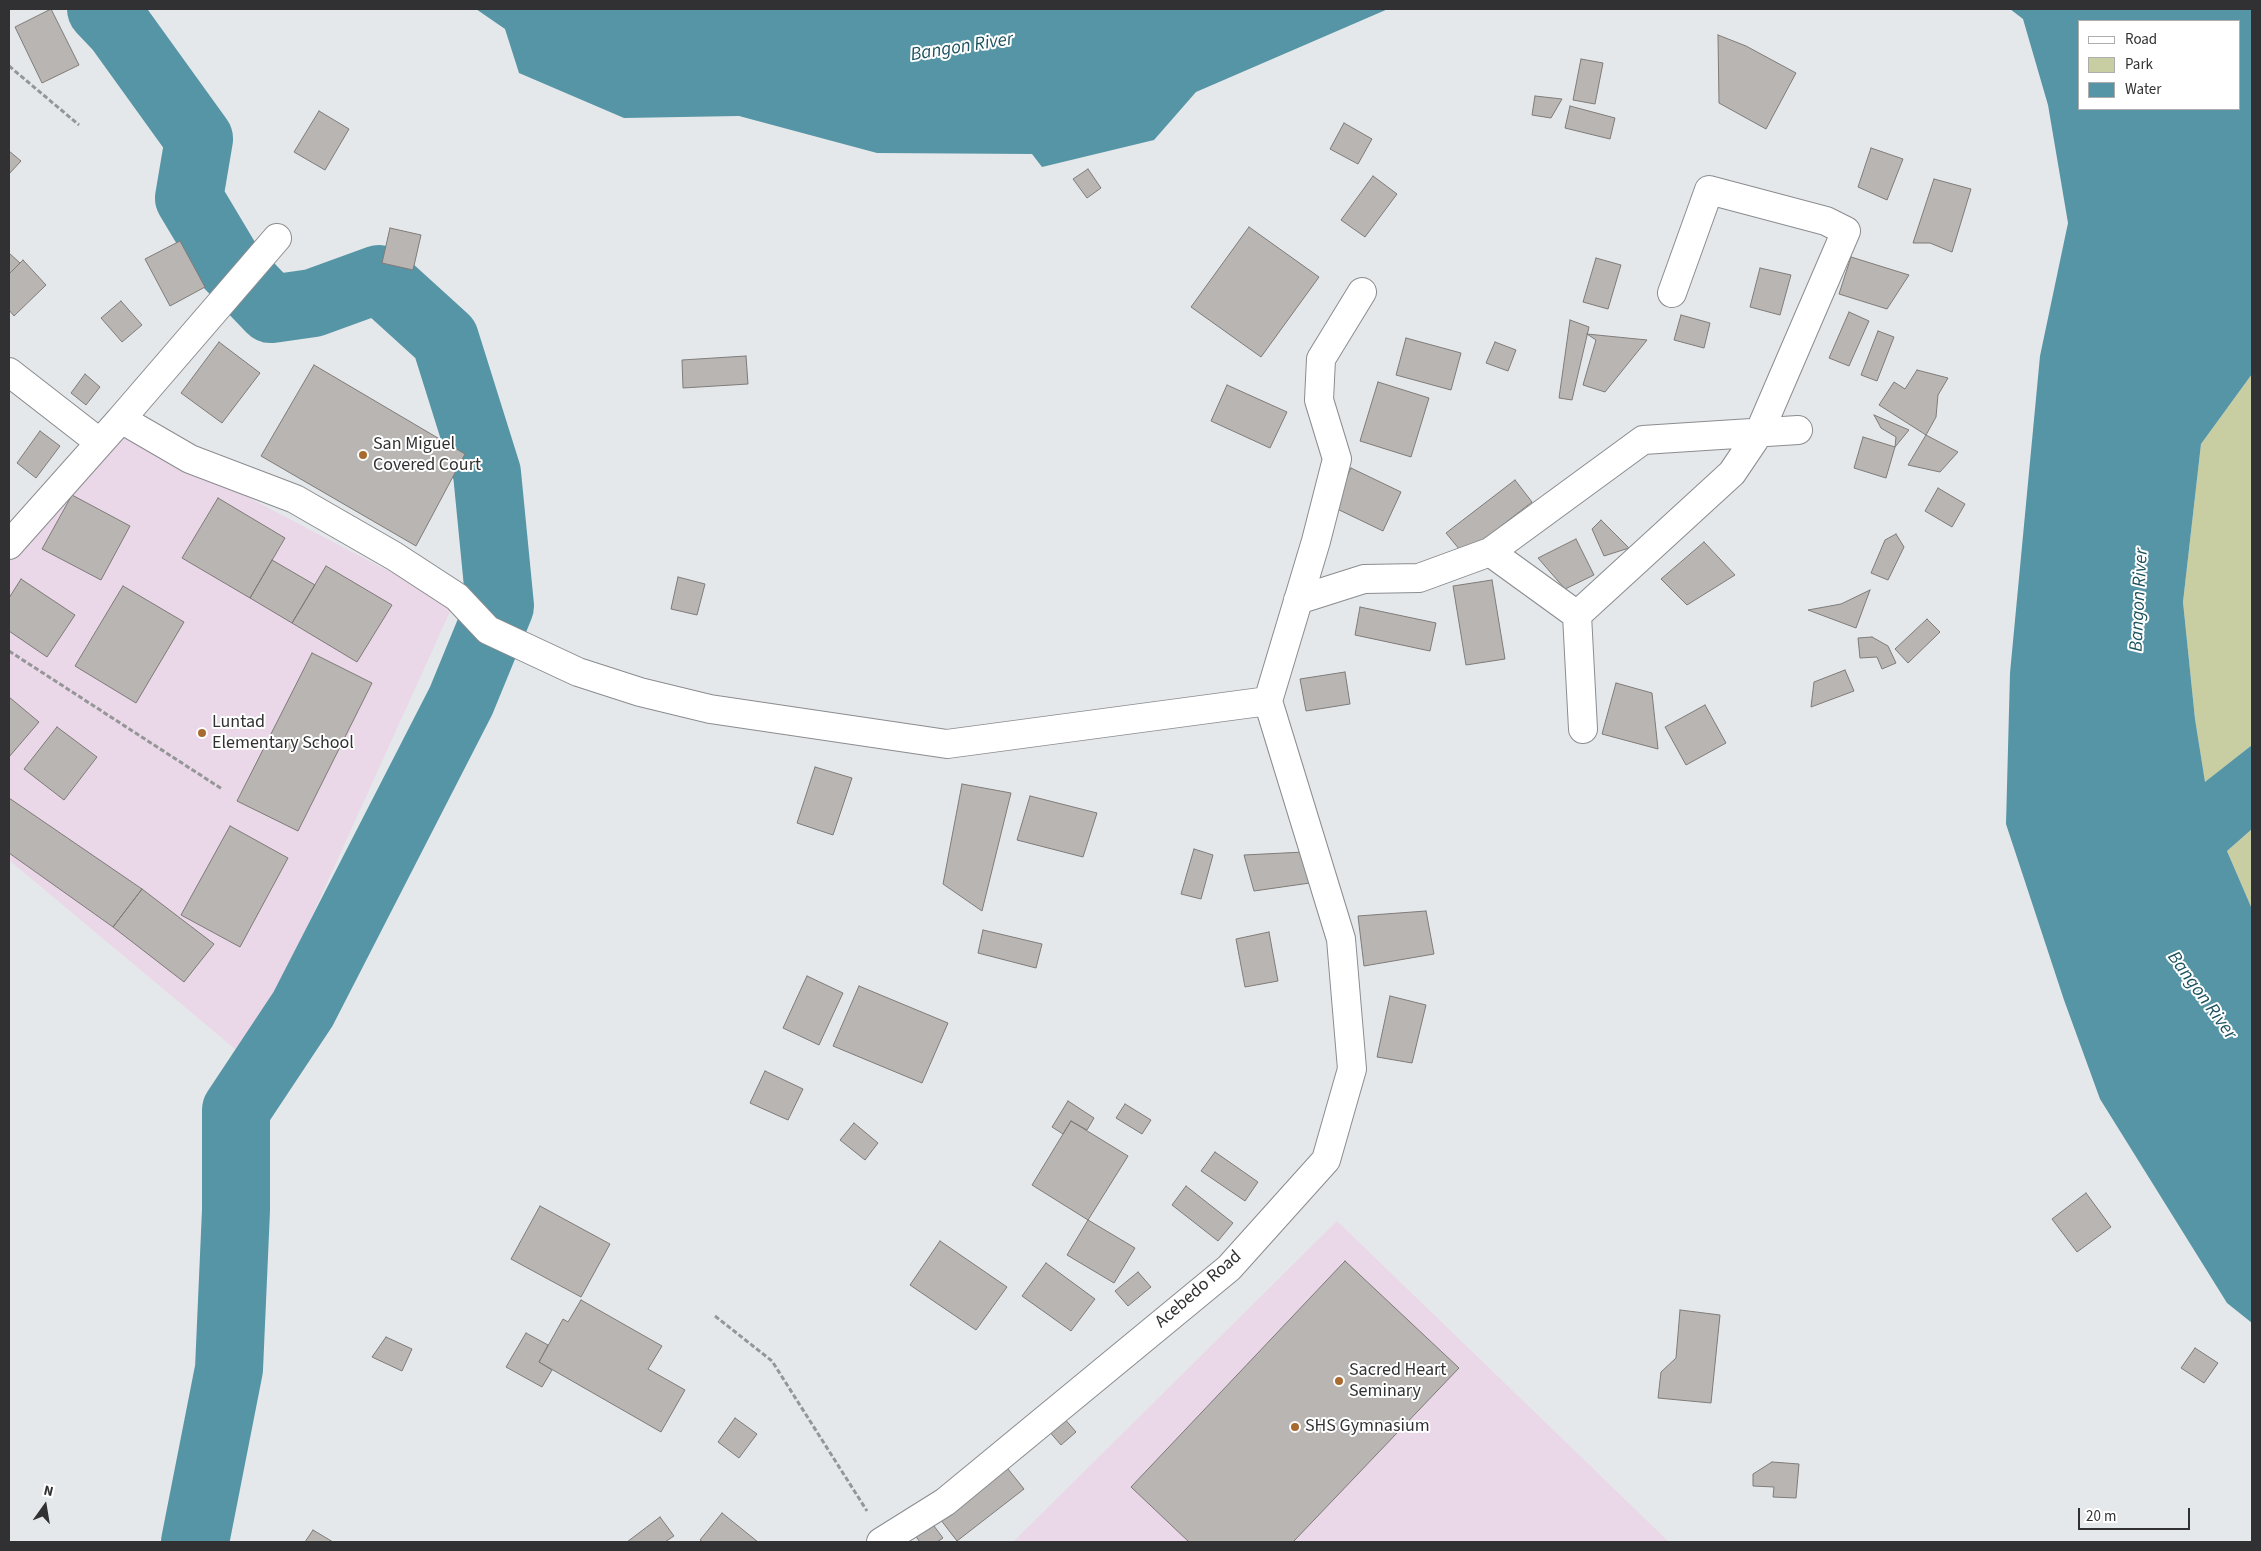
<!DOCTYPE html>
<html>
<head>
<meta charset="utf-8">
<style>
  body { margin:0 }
  #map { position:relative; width:2261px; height:1551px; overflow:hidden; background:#e5e8eb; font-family:"Source Sans 3",sans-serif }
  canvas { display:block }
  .frame { position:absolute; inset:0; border:10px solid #313133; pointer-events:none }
  .legend { position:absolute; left:2078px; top:20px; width:162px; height:90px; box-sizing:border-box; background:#fff; border:1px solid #adadad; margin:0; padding:6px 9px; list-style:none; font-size:15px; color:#313133 }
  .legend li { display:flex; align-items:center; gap:10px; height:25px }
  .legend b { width:25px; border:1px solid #adadad }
  .north { position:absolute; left:20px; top:1481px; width:50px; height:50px; -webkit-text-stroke:4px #fff; paint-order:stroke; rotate:13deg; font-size:14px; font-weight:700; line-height:20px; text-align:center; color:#313133 }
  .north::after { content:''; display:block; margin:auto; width:18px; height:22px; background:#313133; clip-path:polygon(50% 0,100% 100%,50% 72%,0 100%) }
  .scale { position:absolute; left:2078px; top:1508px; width:112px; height:22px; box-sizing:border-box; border:2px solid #313133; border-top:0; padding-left:6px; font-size:15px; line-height:18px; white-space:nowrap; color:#313133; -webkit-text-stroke:4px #fff; paint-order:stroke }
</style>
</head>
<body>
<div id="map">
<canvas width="2261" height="1551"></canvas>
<div class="frame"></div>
<ul class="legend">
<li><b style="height:6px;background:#fff"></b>Road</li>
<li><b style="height:14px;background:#c8cea2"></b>Park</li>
<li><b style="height:14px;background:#5695a5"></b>Water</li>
</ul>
<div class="north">N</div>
<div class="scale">20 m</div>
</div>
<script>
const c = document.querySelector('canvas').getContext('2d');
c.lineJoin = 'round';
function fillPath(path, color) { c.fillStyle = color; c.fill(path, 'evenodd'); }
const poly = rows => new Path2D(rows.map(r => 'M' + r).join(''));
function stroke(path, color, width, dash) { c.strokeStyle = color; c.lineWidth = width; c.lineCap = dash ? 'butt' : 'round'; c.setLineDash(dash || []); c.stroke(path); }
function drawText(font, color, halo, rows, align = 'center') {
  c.font = font + ' "Source Sans 3",sans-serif'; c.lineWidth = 4; c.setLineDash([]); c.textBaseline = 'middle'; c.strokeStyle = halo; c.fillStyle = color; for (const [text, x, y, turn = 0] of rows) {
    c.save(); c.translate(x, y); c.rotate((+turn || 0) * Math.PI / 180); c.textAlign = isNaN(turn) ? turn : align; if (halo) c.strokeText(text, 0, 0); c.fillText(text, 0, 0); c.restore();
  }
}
fillPath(poly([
  [118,429,453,605,247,1059,9,860,9,554],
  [1337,1221,1669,1542,1013,1542]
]), '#ead7e7');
fillPath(poly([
  [2252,374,2252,745,2205,783,2195,719,2183,602,2201,444],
  [2252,829,2252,909,2227,851]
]), '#c8cea2');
fillPath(poly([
  [476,9,1388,9,1196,92,1154,140,1042,167,1032,154,877,153,739,116,624,118,519,73,505,29],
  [2010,9,2252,9,2252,374,2201,444,2183,602,2195,719,2205,782,2252,745,2252,829,2227,851,2252,909,2252,1323,2227,1303,2100,1099,2064,1000,2006,824,2010,673,2040,356,2068,223,2048,105,2023,19],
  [2080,21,2240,21,2240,109,2080,109]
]), '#5695a5');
stroke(poly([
  [101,9,119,28,199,139,189,198,229,265,271,309,313,303,379,279,445,339,487,473,500,606,461,701,303,1009,236,1110,236,1210,229,1369,195,1542]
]), '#5695a5', 68);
const building = poly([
  [51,9,79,65,42,83,15,27,51,9],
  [1718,35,1746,46,1796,73,1766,129,1719,103,1718,35],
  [1581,59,1603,63,1595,104,1573,100,1581,59],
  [1535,96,1562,99,1551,118,1532,115,1535,96],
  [1570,106,1615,118,1610,139,1565,128,1570,106],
  [319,111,349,129,325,170,294,152,319,111],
  [1344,123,1372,139,1358,164,1330,149,1344,123],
  [1871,148,1903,159,1887,200,1858,187,1871,148],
  [9,151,21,161,9,174,9,151],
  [1088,169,1101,188,1087,198,1073,179,1088,169],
  [1373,176,1397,194,1365,237,1341,220,1373,176],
  [1934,179,1971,189,1952,252,1930,243,1913,243,1934,179],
  [1249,227,1319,277,1261,357,1191,307,1249,227],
  [390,228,421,235,413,270,382,263,390,228],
  [180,241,205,287,170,306,145,259,180,241],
  [9,253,20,263,9,274,9,253],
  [1851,257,1909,275,1887,309,1839,294,1851,257],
  [1596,258,1621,265,1608,309,1583,302,1596,258],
  [23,260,46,285,14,316,9,310,9,274,23,260],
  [1760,268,1791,275,1780,315,1750,307,1760,268],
  [121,301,142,325,122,342,101,318,121,301],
  [1849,312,1869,321,1849,366,1829,358,1849,312],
  [1681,315,1710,323,1704,348,1674,340,1681,315],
  [1570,320,1589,327,1572,400,1559,398,1570,320],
  [1878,331,1894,337,1877,381,1861,375,1878,331],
  [1587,334,1647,340,1605,392,1583,385,1596,340,1587,334],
  [1406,338,1461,353,1451,390,1396,375,1406,338],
  [219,342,260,373,222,423,181,393,219,342],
  [1495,342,1516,350,1508,371,1486,363,1495,342],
  [746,356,748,384,683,388,682,360,746,356],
  [314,365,465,454,416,546,261,456,314,365],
  [1917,370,1948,378,1938,395,1936,417,1926,435,1879,405,1894,382,1905,389,1917,370],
  [85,374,100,387,86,405,71,393,85,374],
  [1378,382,1429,398,1411,457,1360,441,1378,382],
  [1227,385,1287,412,1270,448,1211,421,1227,385],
  [1874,415,1909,430,1895,447,1896,437,1881,428,1874,415],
  [40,431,60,446,36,478,17,463,40,431],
  [1926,435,1958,452,1940,472,1908,465,1926,435],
  [1863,437,1895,447,1886,478,1854,468,1863,437],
  [1351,468,1401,492,1383,531,1333,507,1351,468],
  [1515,480,1532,502,1464,555,1446,533,1515,480],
  [1938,488,1965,504,1952,527,1925,511,1938,488],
  [72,495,130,526,101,580,42,549,72,495],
  [218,498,285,538,250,598,182,558,218,498],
  [1601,520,1629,548,1604,556,1592,529,1601,520],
  [1896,534,1904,547,1888,580,1871,573,1885,540,1896,534],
  [1576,539,1594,575,1565,589,1538,558,1576,539],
  [1704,542,1735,575,1687,605,1661,579,1704,542],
  [272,560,315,585,292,623,250,598,272,560],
  [326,566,392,605,357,662,292,623,326,566],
  [678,577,705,584,697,615,671,609,678,577],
  [21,579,75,615,47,657,9,631,9,598,21,579],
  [1492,580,1505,659,1466,665,1453,586,1492,580],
  [123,586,184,622,136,703,75,666,123,586],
  [1870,590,1856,628,1808,610,1841,604,1870,590],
  [1360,607,1436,623,1430,651,1355,635,1360,607],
  [1927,619,1940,632,1908,663,1895,649,1927,619],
  [1872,637,1888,646,1896,663,1882,669,1877,657,1860,658,1858,638,1872,637],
  [312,653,372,683,298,831,237,801,312,653],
  [1845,670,1854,691,1811,707,1814,682,1845,670],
  [1345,672,1350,704,1306,711,1300,679,1345,672],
  [1616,683,1652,693,1658,749,1602,734,1616,683],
  [9,697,39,722,9,757,9,697],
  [1705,705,1726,743,1686,765,1665,727,1705,705],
  [57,727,97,757,64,800,24,769,57,727],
  [815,767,852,778,833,835,797,823,815,767],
  [962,784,1011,793,982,911,943,884,962,784],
  [1030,796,1097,813,1083,857,1017,840,1030,796],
  [9,798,142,889,113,927,9,853,9,798],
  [230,826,288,858,240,947,181,915,230,826],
  [1194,849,1213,855,1201,899,1181,894,1194,849],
  [1304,852,1310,883,1254,891,1244,855,1304,852],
  [142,889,214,944,184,982,113,927,142,889],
  [1426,911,1434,954,1364,966,1358,916,1426,911],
  [983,930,1042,944,1036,968,978,953,983,930],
  [1269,932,1278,981,1245,987,1236,939,1269,932],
  [807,976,843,993,819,1045,783,1028,807,976],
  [859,986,948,1023,922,1083,833,1046,859,986],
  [1390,996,1426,1005,1412,1063,1377,1057,1390,996],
  [765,1071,803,1089,788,1120,750,1103,765,1071],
  [1068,1101,1094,1118,1087,1130,1071,1121,1063,1134,1052,1127,1068,1101],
  [1125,1104,1151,1120,1142,1134,1116,1118,1125,1104],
  [1071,1121,1128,1156,1088,1220,1032,1185,1071,1121],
  [854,1123,878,1143,865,1160,840,1140,854,1123],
  [1215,1152,1258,1182,1245,1201,1201,1171,1215,1152],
  [1186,1186,1233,1223,1218,1241,1172,1205,1186,1186],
  [2086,1193,2111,1227,2077,1252,2052,1219,2086,1193],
  [540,1206,610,1244,581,1297,511,1259,540,1206],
  [1088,1220,1135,1248,1114,1283,1067,1255,1088,1220],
  [940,1241,1007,1287,976,1330,910,1285,940,1241],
  [1345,1261,1459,1368,1293,1542,1189,1542,1131,1487,1345,1261],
  [1046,1263,1095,1299,1071,1331,1022,1296,1046,1263],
  [1138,1272,1151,1287,1128,1306,1115,1291,1138,1272],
  [581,1300,662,1346,648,1369,685,1390,661,1432,539,1362,563,1319,568,1322,581,1300],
  [1680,1310,1720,1315,1711,1403,1658,1398,1661,1372,1676,1358,1680,1310],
  [526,1333,548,1345,539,1362,552,1370,542,1387,506,1367,526,1333],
  [386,1337,412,1349,402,1371,372,1357,386,1337],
  [2195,1348,2218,1363,2204,1383,2181,1368,2195,1348],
  [1063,1417,1076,1432,1061,1445,1048,1430,1063,1417],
  [735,1418,757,1434,739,1458,718,1442,735,1418],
  [1772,1462,1799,1464,1796,1498,1773,1497,1774,1487,1753,1486,1753,1474,1772,1462],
  [1004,1464,1024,1489,957,1541,937,1515,1004,1464],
  [722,1513,758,1542,703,1542,700,1540,722,1513],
  [660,1517,674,1536,665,1542,627,1542,660,1517],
  [931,1522,943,1538,937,1542,920,1542,914,1534,931,1522],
  [313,1530,333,1542,305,1542,313,1530]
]);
fillPath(building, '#b8b5b3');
stroke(building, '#7e7b79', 1);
const street = poly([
  [9,372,99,442],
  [121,419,277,238],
  [9,545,121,419,190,459,295,499,394,556,457,597,488,630,578,672,640,692,710,709,947,744,1268,701,1341,939,1352,1069,1326,1160,1229,1268,945,1502,881,1542],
  [1490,552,1577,615,1583,729],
  [1298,600,1364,579,1419,578,1490,552,1643,440,1798,430],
  [1577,615,1732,473,1759,433,1846,231,1826,221,1709,190,1672,293],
  [1268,701,1316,541,1337,459,1319,400,1321,359,1362,292]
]);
stroke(street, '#8a8c8f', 30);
stroke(poly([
  [9,66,79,125],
  [9,651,222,789],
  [715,1316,772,1361,867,1511]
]), '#949698', 3, [5, 2.5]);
stroke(street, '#fff', 28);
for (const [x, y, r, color] of [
  [363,455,5,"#a86a2f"],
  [202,733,5,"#a86a2f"],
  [1339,1381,5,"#a86a2f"],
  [1295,1427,5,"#a86a2f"]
]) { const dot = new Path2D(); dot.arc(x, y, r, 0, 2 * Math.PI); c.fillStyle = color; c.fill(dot); stroke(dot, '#fff', 2); }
drawText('18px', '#313133', '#fff', [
  ["San Miguel",373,445],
  ["Covered Court",373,466],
  ["Luntad",212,723],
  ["Elementary School",212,744],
  ["Sacred Heart",1349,1371],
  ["Seminary",1349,1392],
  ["SHS Gymnasium",1305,1427]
], 'left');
drawText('18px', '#313133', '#fff', [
  ["Acebedo Road",1199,1290,-41]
]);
drawText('italic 19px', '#1b525e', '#fff', [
  ["Bangon River",962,48,-9],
  ["Bangon River",2140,600,-87],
  ["Bangon River",2201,996,54]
]);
</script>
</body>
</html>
